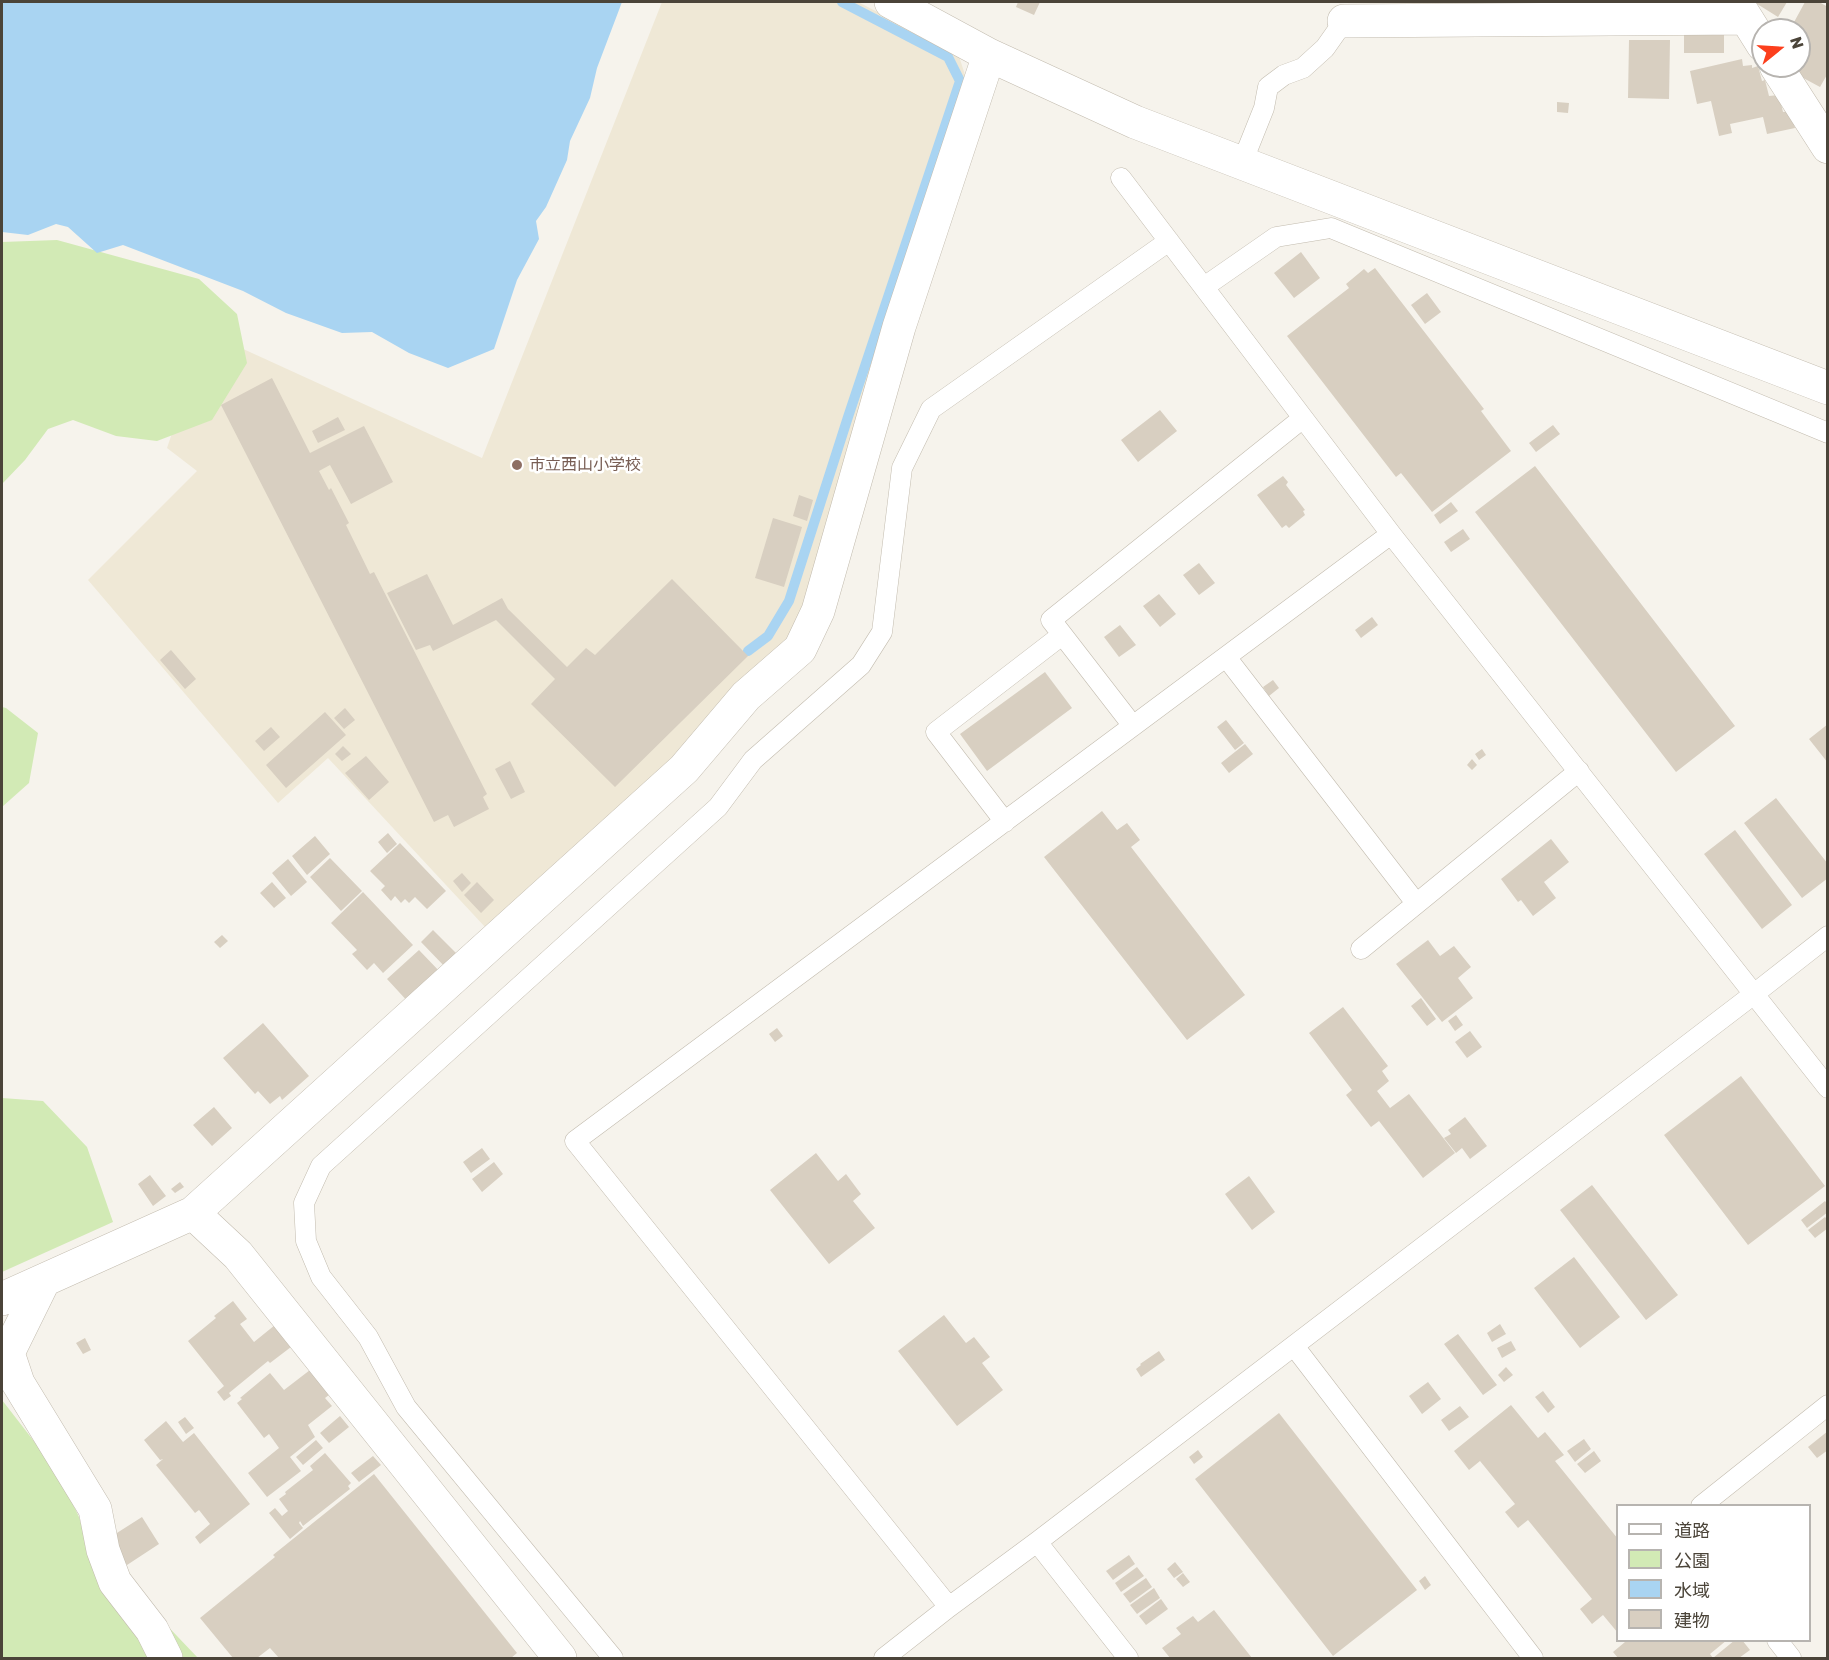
<!DOCTYPE html>
<html>
<head>
<meta charset="utf-8">
<style>
  body { margin:0 }
  #map { position:relative; width:1829px; height:1660px; overflow:hidden; background:#f6f3ec; font-family:Rubik,"Noto Sans JP",sans-serif }
  canvas { display:block }
  .frame { position:absolute; inset:0; border:3px solid #4b4439; pointer-events:none }
  .legend { position:absolute; left:1616px; top:1504px; width:195px; height:138px; box-sizing:border-box; background:#fff; border:2px solid #b7b4b0; margin:0; padding:8px 10px; list-style:none; font-size:18px; color:#4b4439 }
  .legend li { display:flex; align-items:center; gap:12px; height:30px }
  .legend b { width:30px; border:2px solid #b7b4b0 }
  .north { position:absolute; left:1751px; top:18px; width:60px; height:60px; box-sizing:border-box; background:#fff; border:2px solid #b7b4b0; border-radius:50%; rotate:72deg; font-size:16px; font-weight:700; line-height:24px; text-align:center; color:#4b4439 }
  .north::after { content:''; display:block; margin:auto; width:21px; height:27px; background:#fc3f1d; clip-path:polygon(50% 0,100% 100%,50% 72%,0 100%) }
</style>
</head>
<body>
<div id="map">
<canvas width="1829" height="1660"></canvas>
<div class="frame"></div>
<ul class="legend">
<li><b style="height:8px;background:#fff"></b>道路</li>
<li><b style="height:16px;background:#d2eab5"></b>公園</li>
<li><b style="height:16px;background:#a9d4f2"></b>水域</li>
<li><b style="height:16px;background:#d8cfc1"></b>建物</li>
</ul>
<div class="north">N</div>
</div>
<script>
const c = document.querySelector('canvas').getContext('2d');
c.lineJoin = 'round';
function fillPath(path, color) { c.fillStyle = color; c.fill(path, 'evenodd'); }
const poly = rows => new Path2D(rows.map(r => 'M' + r).join(''));
function stroke(path, color, width, dash) { c.strokeStyle = color; c.lineWidth = width; c.lineCap = dash ? 'butt' : 'round'; c.setLineDash(dash || []); c.stroke(path); }
function drawText(font, color, halo, rows, align = 'center') {
  c.font = font + ' Rubik,"Noto Sans JP",sans-serif'; c.lineWidth = 5; c.setLineDash([]); c.textBaseline = 'middle'; c.strokeStyle = halo; c.fillStyle = color; for (const [text, x, y, turn = 0] of rows) {
    c.save(); c.translate(x, y); c.rotate((+turn || 0) * Math.PI / 180); c.textAlign = isNaN(turn) ? turn : align; if (halo) c.strokeText(text, 0, 0); c.fillText(text, 0, 0); c.restore();
  }
}
fillPath(poly([
  [662,2,858,2,958,53,966,78,804,612,789,641,670,763,485,927,328,758,278,803,88,580,197,471,167,448,206,332,482,458]
]), '#efe8d6');
fillPath(poly([
  [57,240,199,279,237,314,247,363,212,420,157,441,116,436,73,420,48,429,25,460,2,484,2,242],
  [2,707,6,708,38,733,29,783,2,807],
  [2,1098,43,1101,87,1147,113,1222,2,1272],
  [2,1400,57,1471,79,1517,99,1579,136,1593,198,1658,2,1658]
]), '#d2eab5');
fillPath(poly([
  [2,2,622,2,597,68,590,98,570,141,567,160,546,207,536,221,539,239,517,280,494,349,448,368,409,353,372,332,342,333,286,313,243,291,123,245,97,253,68,227,56,224,28,235,2,232]
]), '#a9d4f2');
stroke(poly([
  [748,651,768,636,789,601,848,417,960,81,948,57,842,2]
]), '#a9d4f2', 10);
fillPath(poly([
  [1018,2,1040,2,1034,15,1016,7],
  [1754,2,1787,2,1778,17],
  [1805,2,1819,2,1828,7,1828,73,1820,87,1794,73,1799,66,1799,30,1798,30,1799,28,1793,24],
  [1724,28,1724,53,1684,53,1684,29],
  [1629,40,1670,40,1669,99,1628,98],
  [1742,59,1743,66,1752,65,1752,68,1758,66,1762,81,1765,80,1769,96,1779,95,1783,112,1791,111,1795,128,1767,134,1763,117,1730,124,1732,133,1719,136,1711,101,1697,104,1690,71],
  [1557,102,1569,103,1568,113,1557,112],
  [1301,252,1320,278,1294,298,1274,273],
  [1375,268,1484,409,1481,411,1511,451,1432,512,1401,473,1396,477,1287,336,1349,288,1346,284,1364,269,1368,273],
  [1427,293,1441,312,1425,324,1411,305],
  [272,378,310,453,364,426,393,482,351,504,330,465,319,471,329,490,331,488,349,523,346,525,370,574,374,572,487,794,483,797,489,809,454,827,448,815,434,822,221,405],
  [1160,410,1177,431,1138,462,1121,440],
  [338,417,345,430,318,443,312,431],
  [1553,425,1560,434,1536,452,1529,443],
  [1535,466,1735,726,1676,772,1475,512],
  [1283,476,1288,482,1286,485,1305,510,1303,511,1305,515,1289,528,1286,525,1282,528,1257,495],
  [799,495,813,500,807,521,793,516],
  [1451,502,1458,511,1440,524,1434,515],
  [773,518,802,527,784,587,755,578],
  [1463,529,1470,539,1451,552,1444,542],
  [1199,563,1215,583,1199,595,1183,575],
  [427,574,453,625,502,598,508,609,567,667,586,648,595,655,672,579,748,656,615,787,531,704,555,679,496,620,433,651,430,645,416,650,387,593],
  [1159,594,1176,614,1160,627,1143,606],
  [1372,617,1378,625,1361,638,1355,630],
  [1120,625,1136,645,1119,657,1104,637],
  [171,650,196,679,185,689,160,660],
  [1045,672,1072,708,987,771,960,734],
  [1273,680,1279,688,1269,696,1263,687],
  [345,708,355,720,344,729,334,718],
  [325,712,346,735,286,788,266,765],
  [1226,720,1244,743,1235,750,1217,727],
  [1828,724,1828,763,1809,739],
  [271,727,280,737,264,751,255,741],
  [1245,744,1253,754,1229,773,1221,763],
  [343,746,351,754,342,761,335,754],
  [1482,749,1486,755,1479,760,1475,754],
  [366,756,389,782,369,800,345,773],
  [1472,759,1477,765,1472,770,1467,765],
  [510,761,525,792,511,799,495,769],
  [1776,798,1828,864,1828,878,1802,898,1744,823],
  [1102,811,1117,830,1127,823,1140,840,1131,847,1245,995,1187,1040,1044,857],
  [1735,830,1792,905,1762,929,1704,854],
  [388,833,397,844,387,853,378,842],
  [315,836,330,854,307,875,292,856],
  [1551,839,1569,862,1544,882,1556,898,1533,916,1521,900,1518,902,1501,879],
  [400,843,446,891,427,909,415,897,409,903,405,899,401,903,395,896,391,901,381,890,385,886,370,871],
  [330,858,362,891,341,911,310,877],
  [288,859,307,882,291,896,272,873],
  [462,873,471,883,462,892,453,881],
  [272,882,286,898,274,908,260,893],
  [477,882,494,900,481,913,464,895],
  [363,892,413,945,383,973,374,963,367,970,352,954,357,950,331,923],
  [433,930,460,957,447,969,421,942],
  [222,935,228,941,220,948,214,942],
  [1428,940,1440,956,1454,946,1471,967,1458,978,1473,998,1442,1022,1396,964],
  [419,950,442,974,410,1004,387,979],
  [1421,998,1436,1019,1427,1026,1411,1006],
  [1343,1007,1388,1066,1382,1071,1389,1081,1377,1091,1390,1108,1409,1094,1455,1153,1423,1178,1379,1121,1371,1127,1346,1095,1352,1090,1309,1033],
  [1456,1015,1463,1025,1455,1031,1448,1021],
  [263,1023,309,1076,282,1100,280,1096,270,1104,258,1091,255,1094,223,1058],
  [777,1028,783,1036,775,1042,769,1034],
  [1470,1031,1482,1047,1467,1058,1455,1042],
  [1741,1076,1825,1186,1748,1245,1664,1135],
  [214,1107,232,1128,212,1146,193,1125],
  [1465,1117,1487,1146,1470,1159,1462,1148,1456,1153,1444,1138,1451,1134,1448,1130],
  [482,1148,490,1159,471,1173,463,1162],
  [816,1153,838,1181,846,1174,861,1194,853,1201,875,1228,829,1264,770,1190],
  [494,1162,503,1174,482,1192,472,1179],
  [150,1175,166,1196,153,1206,138,1184],
  [1249,1176,1275,1212,1252,1230,1225,1194],
  [180,1182,184,1187,175,1193,171,1189],
  [1592,1185,1678,1295,1646,1320,1560,1210],
  [1825,1201,1828,1205,1828,1212,1807,1228,1801,1220],
  [1825,1217,1828,1220,1828,1228,1815,1238,1808,1230],
  [1574,1257,1620,1317,1580,1348,1534,1288],
  [233,1301,247,1319,240,1324,254,1342,275,1325,291,1347,270,1363,268,1361,257,1370,229,1393,231,1396,224,1401,217,1392,224,1386,188,1341,216,1318,214,1316],
  [944,1315,966,1343,974,1337,990,1357,982,1363,1003,1390,957,1426,898,1351],
  [1500,1324,1506,1334,1492,1342,1487,1333],
  [1458,1334,1497,1385,1483,1395,1444,1344],
  [85,1338,91,1350,83,1354,76,1343],
  [1511,1341,1516,1350,1502,1358,1497,1348],
  [1159,1351,1165,1360,1141,1377,1136,1369,1141,1365,1140,1364],
  [1506,1367,1513,1375,1504,1382,1498,1375],
  [310,1370,329,1395,325,1398,332,1406,308,1425,315,1437,290,1457,301,1471,267,1497,248,1473,279,1448,269,1434,264,1438,237,1403,242,1399,240,1398,270,1373,284,1390],
  [1428,1382,1441,1399,1422,1414,1409,1396],
  [1543,1391,1555,1407,1548,1413,1535,1397],
  [1511,1405,1538,1438,1545,1432,1564,1455,1555,1461,1618,1539,1618,1633,1603,1615,1592,1624,1580,1609,1592,1599,1528,1520,1518,1528,1505,1512,1515,1504,1480,1461,1469,1470,1454,1451],
  [1460,1406,1469,1417,1449,1431,1441,1420],
  [1279,1413,1417,1590,1333,1656,1195,1479],
  [340,1416,349,1427,329,1443,320,1433],
  [185,1417,194,1428,186,1434,178,1422],
  [166,1421,183,1442,194,1433,250,1504,200,1544,195,1537,210,1524,199,1510,195,1513,156,1465,163,1459,160,1460,144,1440],
  [1828,1431,1828,1450,1817,1458,1808,1447],
  [1584,1439,1591,1449,1575,1462,1567,1451],
  [316,1440,323,1448,303,1465,296,1457],
  [1198,1450,1203,1457,1194,1464,1189,1457],
  [1594,1451,1601,1461,1585,1473,1577,1464],
  [325,1453,351,1483,348,1486,350,1489,303,1526,300,1521,299,1523,303,1528,290,1539,269,1513,275,1508,282,1516,288,1511,279,1499,286,1494,285,1492,313,1470,310,1466],
  [373,1456,381,1465,359,1482,351,1473],
  [374,1474,517,1653,511,1658,279,1658,270,1648,257,1658,233,1658,200,1618,275,1557,273,1555],
  [142,1517,159,1544,127,1565,109,1538],
  [1129,1555,1135,1564,1113,1580,1106,1571],
  [1175,1562,1183,1572,1174,1578,1167,1569],
  [1137,1567,1144,1576,1121,1592,1115,1583],
  [1183,1573,1190,1582,1183,1587,1176,1579],
  [1425,1576,1431,1585,1425,1590,1419,1581],
  [1146,1578,1152,1587,1130,1603,1123,1594],
  [1154,1588,1160,1598,1137,1614,1130,1605],
  [1161,1599,1168,1609,1146,1625,1139,1616],
  [1214,1610,1252,1658,1170,1658,1162,1648,1181,1634,1176,1628,1193,1616,1198,1622],
  [1624,1640,1727,1640,1710,1654,1713,1658,1735,1640,1742,1640,1750,1650,1739,1658,1618,1658,1613,1652,1625,1642]
]), '#d8cfc1');
const service = poly([
  [1242,163,1264,108,1268,87,1284,75,1303,68,1325,48,1344,21],
  [1121,178,1391,534,1828,1088],
  [1204,287,1276,237,1331,228,1828,433],
  [1226,657,1416,903],
  [1133,726,1051,620,1303,418],
  [1005,822,936,732,1062,635],
  [1361,949,1579,771],
  [1294,1346,1533,1658],
  [1701,1506,1828,1405],
  [1037,1542,1128,1658],
  [949,1607,575,1141,1391,534],
  [1777,1640,1791,1658],
  [613,1658,406,1407,368,1337,321,1277,306,1241,304,1203,321,1166,718,807,753,760,861,665,882,632,902,468,931,409,1169,241],
  [884,1658,949,1607,1037,1542,1754,994,1828,936]
]);
const minor = poly([
  [891,2,989,55,1135,122,1828,388],
  [1736,2,1763,45],
  [1344,21,1746,18],
  [1776,66,1828,147],
  [193,1213,238,1255,560,1658],
  [44,1280,8,1353,18,1383,95,1509,103,1550,115,1582,152,1630,166,1658],
  [2,1299,193,1213,684,769,746,696,800,649,818,611,899,327,989,55]
]);
stroke(service, '#c2bbae', 21);
stroke(minor, '#c2bbae', 34);
stroke(service, '#fff', 20);
stroke(minor, '#fff', 33);
for (const [x, y, r, color] of [
  [517,465,6,"#8d6e63"]
]) { const dot = new Path2D(); dot.arc(x, y, r, 0, 2 * Math.PI); c.fillStyle = color; c.fill(dot); stroke(dot, '#fff', 2); }
drawText('16px', '#785e54', '#fff', [
  ["市立西山小学校",529,465]
], 'left');
</script>
</body>
</html>
